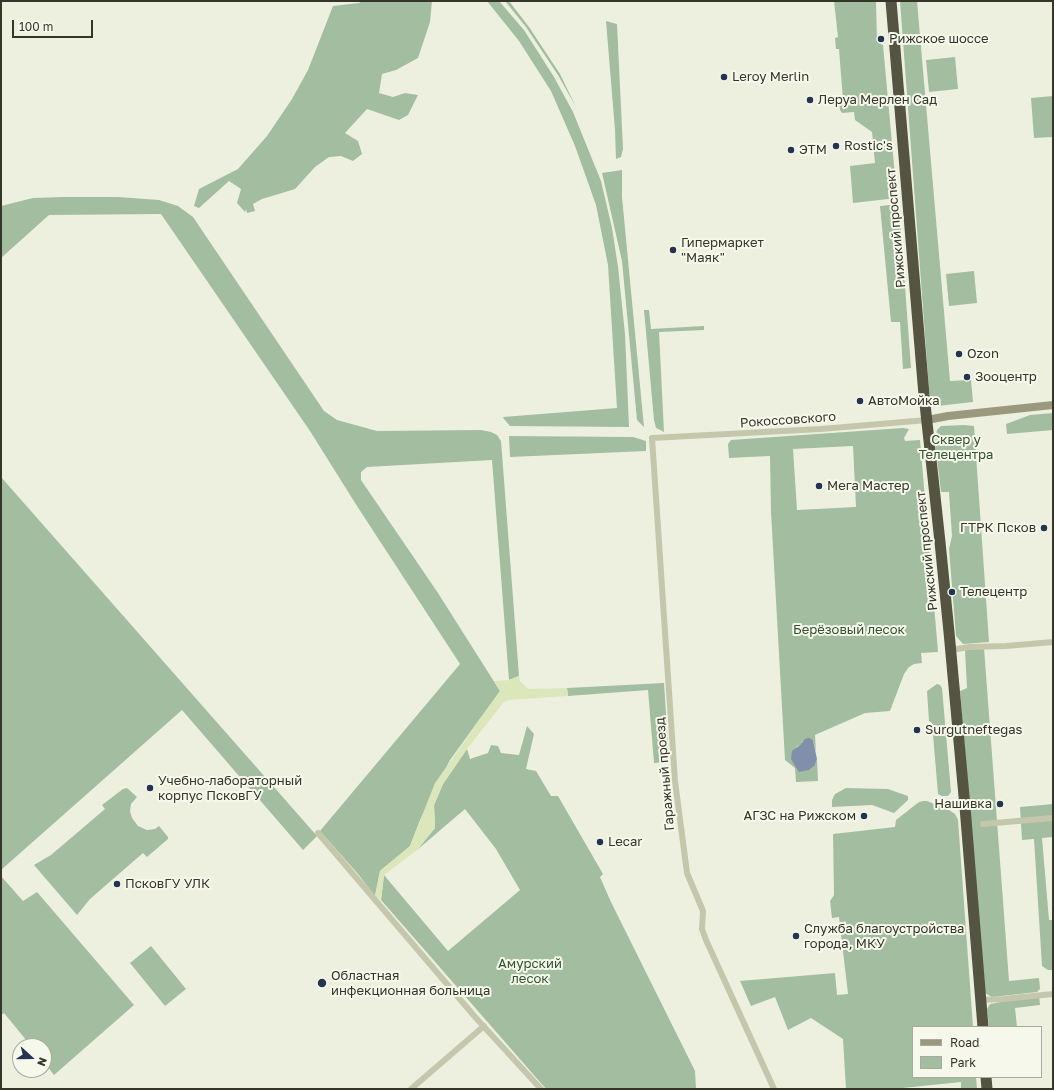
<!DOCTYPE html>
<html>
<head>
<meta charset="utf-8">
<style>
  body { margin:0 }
  #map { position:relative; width:1054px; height:1090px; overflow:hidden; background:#eef0df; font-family:"Golos Text",sans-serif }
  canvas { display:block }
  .frame { position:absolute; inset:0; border:2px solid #36352a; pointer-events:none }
  .legend { position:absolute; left:912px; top:1026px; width:130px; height:52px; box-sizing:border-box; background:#f6f8eb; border:1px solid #a9aa9e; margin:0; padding:5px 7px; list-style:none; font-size:12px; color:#36352a }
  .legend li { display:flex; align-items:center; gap:8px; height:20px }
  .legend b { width:20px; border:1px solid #a9aa9e }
  .north { position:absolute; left:12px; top:1038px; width:40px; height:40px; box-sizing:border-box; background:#f6f8eb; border:1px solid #a9aa9e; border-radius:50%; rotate:111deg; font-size:11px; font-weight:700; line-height:16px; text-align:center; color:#36352a }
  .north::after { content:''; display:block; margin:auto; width:14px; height:18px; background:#243352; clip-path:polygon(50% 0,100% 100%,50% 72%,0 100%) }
  .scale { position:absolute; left:12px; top:20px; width:81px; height:18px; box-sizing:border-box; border:2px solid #36352a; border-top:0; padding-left:5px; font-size:12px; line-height:14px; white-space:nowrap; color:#36352a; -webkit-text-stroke:3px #f6f8eb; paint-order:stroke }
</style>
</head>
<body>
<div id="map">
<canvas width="1054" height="1090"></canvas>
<div class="frame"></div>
<ul class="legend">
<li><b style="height:5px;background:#9a997e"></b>Road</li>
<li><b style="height:11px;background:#a2bda0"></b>Park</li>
</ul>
<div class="north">N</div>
<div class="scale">100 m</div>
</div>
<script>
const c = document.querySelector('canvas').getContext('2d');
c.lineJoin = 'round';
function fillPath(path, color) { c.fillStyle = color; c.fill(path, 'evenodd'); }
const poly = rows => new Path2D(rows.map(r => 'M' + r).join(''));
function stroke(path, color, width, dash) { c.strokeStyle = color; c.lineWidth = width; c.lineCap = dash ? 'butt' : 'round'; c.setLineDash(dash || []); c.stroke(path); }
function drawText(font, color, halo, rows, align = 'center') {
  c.font = font + ' "Golos Text",sans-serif'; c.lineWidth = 4; c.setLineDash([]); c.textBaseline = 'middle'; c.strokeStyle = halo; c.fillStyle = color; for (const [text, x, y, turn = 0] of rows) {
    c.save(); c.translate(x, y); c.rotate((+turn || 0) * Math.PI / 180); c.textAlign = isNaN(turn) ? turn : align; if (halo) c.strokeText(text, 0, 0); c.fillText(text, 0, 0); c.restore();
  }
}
fillPath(poly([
  [362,1,432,1,430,22,418,58,396,70,382,74,379,93,393,97,405,93,418,95,408,115,399,120,367,109,345,133,358,141,362,154,353,161,341,156,329,157,315,167,295,189,262,199,253,204,255,211,247,213,246,209,245,212,237,203,241,189,229,181,199,208,194,206,199,189,238,169,267,136,292,99,308,70,333,6,359,3],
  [487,1,499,1,524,30,554,77,573,112,601,181,612,228,618,267,625,334,629,427,510,426,504,419,503,417,617,408,608,265,596,205,575,146,551,91,519,41],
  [505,1,509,1,529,27,560,74,576,107,558,75,526,27],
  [834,1,876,1,877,42,883,45,897,198,853,203,850,166,875,163,872,132,855,120,854,112,842,113,840,110,839,101,843,100,839,49,836,49,835,38,838,37],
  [900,1,917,1,950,381,971,380,973,402,937,406,930,402],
  [606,21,617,24,623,149,621,157,616,159,615,130],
  [955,57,958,89,929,92,926,60],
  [1053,96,1053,137,1034,138,1031,98],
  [622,170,622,197,644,427,637,420,622,261,602,173],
  [63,197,118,197,159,200,178,206,193,217,324,411,337,420,377,431,481,430,491,432,497,435,501,441,519,676,509,680,492,460,367,467,361,472,361,480,438,593,500,691,450,760,420,820,410,846,380,871,375,896,358,874,320,831,460,664,357,506,310,431,161,214,49,215,1,258,1,206,33,198],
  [899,204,911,368,903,369,900,322,891,322,880,206],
  [974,271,977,303,949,306,946,274],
  [644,310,649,310,651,329,704,326,704,330,659,332,664,432,656,428,654,420],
  [1053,413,1053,430,1007,434,1006,424,1030,415],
  [964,425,974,426,989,642,963,644,956,636,949,549,952,536,949,492,941,492,935,441,937,430,941,426],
  [903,428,909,429,904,438,905,441,920,440,938,652,921,653,922,663,914,664,909,667,904,674,890,711,865,713,815,735,816,752,813,740,803,741,800,745,796,747,815,765,817,759,818,781,796,782,795,768,785,760,771,512,770,456,729,458,728,444,731,440],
  [853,446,856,507,797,510,793,449],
  [509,436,633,437,646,441,646,451,510,457],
  [1,477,317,836,303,850,182,710,1,870],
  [984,648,1009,981,1039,978,1040,989,1037,992,992,997,985,993,960,691,967,688,965,650],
  [664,683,669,762,654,763,648,690,568,696,567,688],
  [937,684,940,685,942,688,951,792,948,796,942,796,938,794,932,723,929,721,927,691],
  [527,726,534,734,526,769,536,771,551,796,558,796,603,874,600,877,611,902,695,1071,696,1089,546,1089,381,900,384,875,448,951,520,890,496,849,465,809,417,850,435,828,434,805,443,784,467,749,470,759,488,753,491,745,498,746,501,753,519,755],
  [127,788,137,797,131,804,130,811,132,818,138,826,147,830,155,829,159,826,168,837,168,839,147,857,143,853,90,899,77,915,34,865,51,855,105,809,102,805,123,789],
  [846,788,888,789,905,795,908,796,908,800,894,813,872,805,832,807,832,800,835,794],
  [923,801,927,801,949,810,955,814,958,820,973,1027,913,1027,913,1077,976,1077,977,1089,961,1089,961,1082,893,1089,846,1089,843,1039,811,1018,788,1030,775,997,751,1006,740,981,835,973,837,995,848,994,839,917,832,918,830,901,834,895,833,834,895,827,896,820,919,802],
  [1053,804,1053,837,1042,838,1049,920,1053,920,1053,970,1048,970,1042,966,1034,839,1022,840,1020,807],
  [1,876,23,901,37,892,134,1005,54,1075,44,1062,44,1046,31,1046,4,1013,1,1015],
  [151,946,186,989,165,1006,130,963],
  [1039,995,1040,1005,1015,1008,1017,1027,989,1027,987,1009,990,1004]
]), '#a2bda0');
fillPath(poly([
  [519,676,520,681,528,689,567,688,568,696,509,700,504,702,467,749,443,784,434,805,435,828,417,850,384,875,381,900,375,896,380,871,410,846,435,783,500,691,494,681,509,680]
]), '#dbe7ba');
fillPath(poly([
  [809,738,813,740,817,759,815,765,809,770,799,772,795,766,791,759,792,751,800,745,805,739]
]), '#818faa');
stroke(poly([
  [951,650,969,647,1006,646,1053,642],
  [983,824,1053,818],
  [318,833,476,1018,541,1089],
  [980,1000,1003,999,1053,994],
  [411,1089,484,1026],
  [774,1089,706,940,702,929,703,911,687,873,675,781,652,438,821,429,927,420]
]), '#c5c7ac', 6);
stroke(poly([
  [927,420,948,416,1053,405]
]), '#9a997e', 8);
stroke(poly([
  [891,1,924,395,940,542,949,632,965,807,983,1027],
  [986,1077,987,1089]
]), '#555442', 11);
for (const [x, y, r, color] of [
  [881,39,4,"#243352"],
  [724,77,4,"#243352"],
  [810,100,4,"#243352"],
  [836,146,4,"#243352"],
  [791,150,4,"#243352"],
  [673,250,4,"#243352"],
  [959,354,4,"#243352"],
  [967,377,4,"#243352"],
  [860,401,4,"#243352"],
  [819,486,4,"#243352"],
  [1044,528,4,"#243352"],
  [952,592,4,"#243352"],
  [917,730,4,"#243352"],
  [150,788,4,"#243352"],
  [1000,804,4,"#243352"],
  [864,816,4,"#243352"],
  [600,842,4,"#243352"],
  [117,884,4,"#243352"],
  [796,936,4,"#243352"],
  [322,983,5,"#243352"]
]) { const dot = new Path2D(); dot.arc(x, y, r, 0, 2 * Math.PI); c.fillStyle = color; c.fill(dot); stroke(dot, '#f6f8eb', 1.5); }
drawText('13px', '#36352a', '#f6f8eb', [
  ["Рижское шоссе",889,39],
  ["Leroy Merlin",732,77],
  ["Леруа Мерлен Сад",818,100],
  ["Rostic's",844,146],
  ["ЭТМ",799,150],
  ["Гипермаркет",681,243],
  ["\"Маяк\"",681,258],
  ["Ozon",967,354],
  ["Зооцентр",975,377],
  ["АвтоМойка",868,401],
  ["Мега Мастер",827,486],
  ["ГТРК Псков",1036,528,"right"],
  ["Телецентр",960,592],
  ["Surgutneftegas",925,730],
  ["Учебно-лабораторный",158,781],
  ["корпус ПсковГУ",158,796],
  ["Нашивка",992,804,"right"],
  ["АГЗС на Рижском",856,816,"right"],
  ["Lecar",608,842],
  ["ПсковГУ УЛК",125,884],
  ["Служба благоустройства",804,929],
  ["города, МКУ",804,944],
  ["Областная",331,976],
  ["инфекционная больница",331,991]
], 'left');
drawText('13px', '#36352a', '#f6f8eb', [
  ["Рижский проспект",896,228,-95],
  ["Рокоссовского",788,420,-4],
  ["Рижский проспект",927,551,-96],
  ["Гаражный проезд",665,774,-95]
]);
drawText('13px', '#325131', '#f6f8eb', [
  ["Сквер у",956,440],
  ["Телецентра",956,455],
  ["Берёзовый лесок",849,630],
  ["Амурский",530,964],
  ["лесок",530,979]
]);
</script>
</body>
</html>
